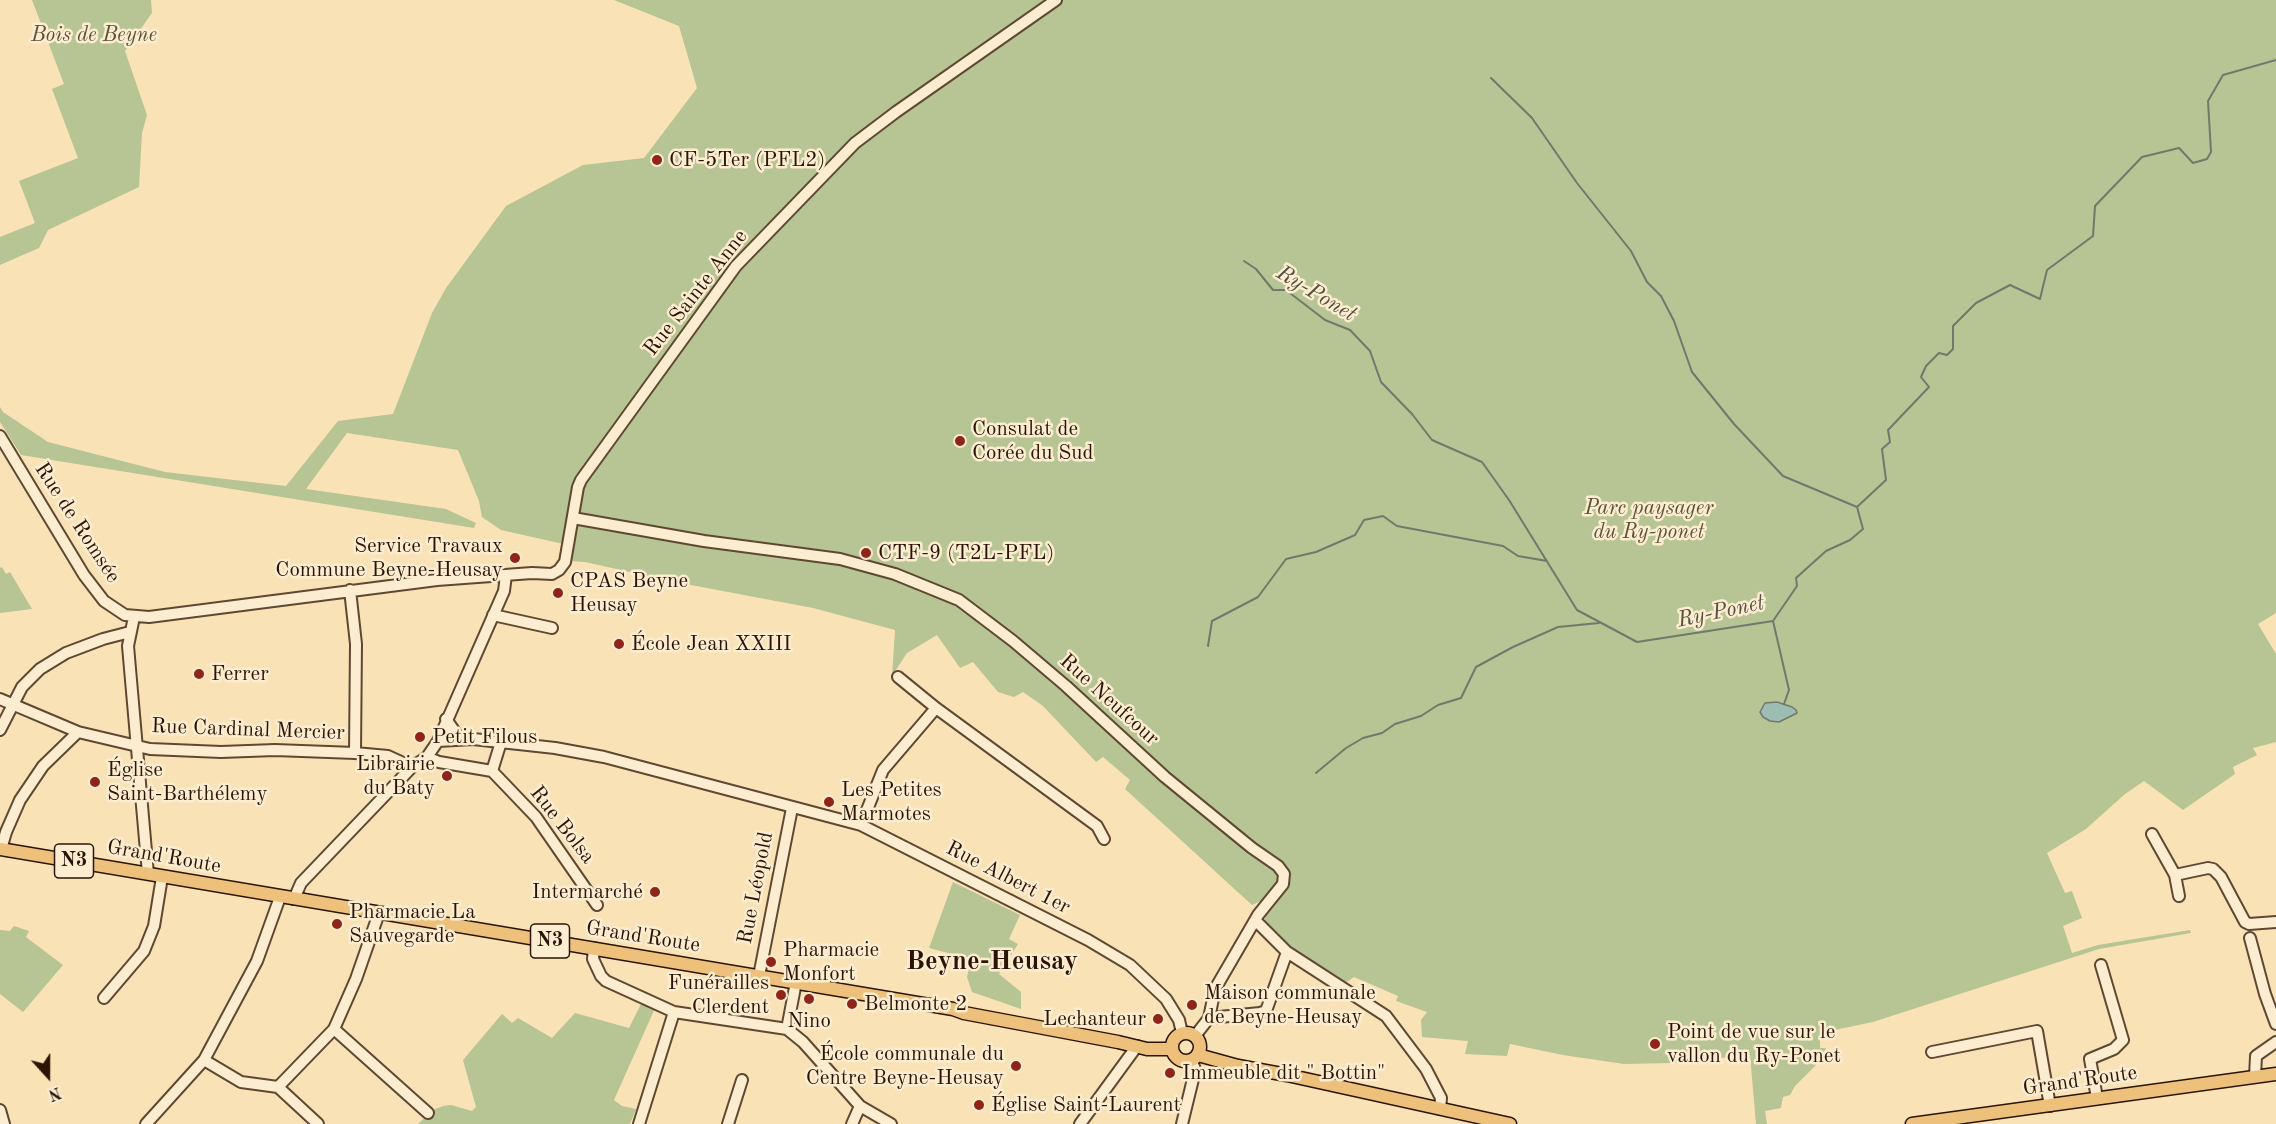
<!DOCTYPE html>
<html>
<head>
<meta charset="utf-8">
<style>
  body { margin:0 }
  #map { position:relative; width:2276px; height:1124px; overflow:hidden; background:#fae2b7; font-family:"Old Standard TT",serif }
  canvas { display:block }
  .north { position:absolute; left:18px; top:1046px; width:60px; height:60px; -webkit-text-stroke:4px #fcecd0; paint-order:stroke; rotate:159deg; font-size:16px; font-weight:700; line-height:24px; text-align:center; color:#2b1405 }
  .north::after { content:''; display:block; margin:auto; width:21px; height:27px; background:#2b1405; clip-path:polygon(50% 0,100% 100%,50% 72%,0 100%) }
</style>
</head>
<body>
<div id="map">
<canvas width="2276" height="1124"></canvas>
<div class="north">N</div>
</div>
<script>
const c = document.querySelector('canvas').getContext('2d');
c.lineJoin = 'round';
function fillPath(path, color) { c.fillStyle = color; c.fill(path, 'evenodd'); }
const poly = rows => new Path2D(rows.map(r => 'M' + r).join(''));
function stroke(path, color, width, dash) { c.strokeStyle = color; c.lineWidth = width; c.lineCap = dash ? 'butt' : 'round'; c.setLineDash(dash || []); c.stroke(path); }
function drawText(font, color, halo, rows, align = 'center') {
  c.font = font + ' "Old Standard TT",serif'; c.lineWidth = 5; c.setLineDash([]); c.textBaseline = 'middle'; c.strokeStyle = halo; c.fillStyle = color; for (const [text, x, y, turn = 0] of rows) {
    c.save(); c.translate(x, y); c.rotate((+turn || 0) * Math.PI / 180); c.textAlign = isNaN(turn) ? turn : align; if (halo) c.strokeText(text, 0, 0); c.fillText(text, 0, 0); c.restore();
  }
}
fillPath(poly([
  [32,0,151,0,152,13,125,51,147,115,142,133,139,187,48,230,39,248,0,265,0,237,35,223,19,181,78,158,52,89,64,84],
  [614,0,2276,0,2276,613,2258,624,2276,654,2276,742,2253,748,2257,755,2233,767,2235,774,2183,810,2144,781,2125,794,2086,829,2047,853,2065,893,2072,891,2082,918,2063,926,2072,953,2098,945,2190,930,2191,933,2099,949,1873,1022,1820,1033,1820,1048,1826,1048,1819,1062,1795,1086,1790,1095,1783,1097,1781,1108,1765,1111,1767,1124,1756,1124,1750,1055,1672,1063,1624,1064,1563,1055,1510,1044,1507,1056,1465,1054,1468,1041,1422,1037,1421,1020,1427,1012,1396,1001,1398,996,1354,977,1344,984,1293,950,1265,923,1265,910,1277,896,1270,891,1263,900,1252,905,1125,789,1130,780,1103,757,1096,762,1043,706,1023,692,1014,697,998,692,973,662,960,668,937,635,907,653,892,676,895,630,813,608,675,582,585,562,569,561,568,545,501,530,482,517,479,501,458,450,347,433,306,489,446,509,476,523,474,528,21,455,0,422,0,407,3,412,48,442,165,472,286,486,338,421,393,414,432,313,446,288,506,206,583,165,644,158,697,88,679,26],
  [2,567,6,574,10,572,32,609,0,613,0,568],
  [953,882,1020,915,1009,939,1018,944,999,974,1021,992,1021,1009,972,992,967,977,971,959,929,948],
  [14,926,29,931,26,937,63,965,23,1012,0,994,0,930,10,931],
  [643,1000,656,1006,614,1100,622,1106,636,1109,630,1124,418,1124,433,1110,443,1106,451,1105,472,1111,476,1107,463,1060,502,1014,512,1023,518,1018,552,1038,575,1013,629,1028]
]), '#b7c493');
const water = poly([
  [1777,702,1792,707,1796,710,1797,713,1779,722,1770,721,1763,717,1760,712,1765,703,1777,702]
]);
fillPath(water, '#9ebdb2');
stroke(water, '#70796d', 1.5);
stroke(poly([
  [1491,78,1532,118,1577,183,1631,251,1647,282,1661,296,1674,321,1692,372,1734,424,1783,476,1857,507],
  [1244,261,1256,269,1273,290,1286,290,1325,320,1350,330,1370,351,1381,382,1412,414,1432,440,1482,462,1509,500,1577,610,1637,642,1773,621,1797,586,1796,578,1826,551,1850,540,1863,529,1857,507,1886,480,1882,449,1890,442,1888,430,1929,387,1921,377,1926,366,1939,353,1947,355,1953,349,1953,326,1976,303,2010,285,2040,299,2047,270,2093,236,2095,206,2142,157,2179,148,2193,163,2207,159,2211,152,2208,101,2223,75,2276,60],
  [1773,621,1789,690,1784,704],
  [1208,646,1212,621,1258,597,1286,559,1316,552,1355,535,1364,520,1383,516,1397,526,1503,546,1518,556,1547,561],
  [1316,773,1346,748,1363,738,1382,733,1395,724,1421,716,1438,705,1461,698,1476,667,1513,647,1558,627,1599,623]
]), '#70796d', 2);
const minor = poly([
  [0,436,84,575,104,601,125,615,149,617,437,580,532,573,552,574,559,570,565,562,578,487,581,480,736,266,855,143,896,112,1056,0],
  [573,518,704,541,840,559,895,574,959,600,1013,641,1066,686,1165,777,1252,848,1278,866,1284,874,1283,884,1258,915,1215,989,1209,1018,1195,1036],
  [350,590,356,644,355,753],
  [493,615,552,628],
  [134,617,128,646,148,874],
  [898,677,936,708,1097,826,1104,839],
  [0,699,78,732,150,749,221,752,275,750,355,753,388,756,412,767],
  [446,719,460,739],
  [0,730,22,687,40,669,66,653,103,639,130,632],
  [438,741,473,739,555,748,604,757,861,825,1088,940,1130,965,1166,999,1179,1020,1182,1033],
  [427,757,439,762,492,771,501,742],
  [492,771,536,817,597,905],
  [861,825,883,770,936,708],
  [2152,834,2175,875,2208,868,2213,869,2221,877,2245,922,2249,924,2276,922],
  [1,849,6,832,20,800,43,766,78,732],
  [2175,875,2179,896],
  [294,899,301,883,412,767,427,757,438,741,504,591,506,575],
  [1256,921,1287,952,1386,1016,1426,1069,1441,1098,1440,1109],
  [2250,938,2265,994,2276,1024],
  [594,948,593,959,601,976,606,981,674,1012,787,1029],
  [759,976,792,808],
  [796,982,787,1029,803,1042,860,1106,891,1124],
  [104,998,144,951,154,926,162,877],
  [1209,1018,1260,1013,1266,1011,1287,952],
  [334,1029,428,1113],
  [1932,1052,2037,1031,2050,1106],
  [204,1060,241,1082,278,1087,334,1029,356,979,379,913],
  [2255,1077,2256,1056,2276,1042],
  [278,1087,318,1124],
  [2097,1098,2090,1059,2114,1049,2123,1040,2101,965],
  [0,1110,4,1124],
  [146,1124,204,1060,257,961,280,897],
  [639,1124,674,1012],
  [728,1124,742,1080],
  [852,1124,860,1106],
  [1080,1124,1137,1046],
  [1182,1124,1194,1075,1195,1069,1191,1060]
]);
const major = poly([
  [0,849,953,1009,964,1013,1118,1042,1147,1049,1172,1049],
  '1172 1047a14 14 0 1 1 28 0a14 14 0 1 1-28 0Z',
  [1198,1055,1238,1066,1287,1075,1510,1124],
  [1912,1124,2276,1074]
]);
stroke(minor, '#5f4832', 14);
stroke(major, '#2b1405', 15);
stroke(minor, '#fcecd0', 10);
stroke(major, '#edc17c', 12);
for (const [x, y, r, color] of [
  [657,160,6,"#8f2418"],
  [960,441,6,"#8f2418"],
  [866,553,6,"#8f2418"],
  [515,558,6,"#8f2418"],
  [558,593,6,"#8f2418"],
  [619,644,6,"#8f2418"],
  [199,674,6,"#8f2418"],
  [420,737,6,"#8f2418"],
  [447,776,6,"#8f2418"],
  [95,782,6,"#8f2418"],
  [829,802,6,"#8f2418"],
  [655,892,6,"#8f2418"],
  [337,924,6,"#8f2418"],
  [771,962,6,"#8f2418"],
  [781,995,6,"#8f2418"],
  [809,999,6,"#8f2418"],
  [852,1004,6,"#8f2418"],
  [1192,1005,6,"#8f2418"],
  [1158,1019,6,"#8f2418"],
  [1655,1044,6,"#8f2418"],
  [1016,1066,6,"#8f2418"],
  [1170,1073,6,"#8f2418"],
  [979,1105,6,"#8f2418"]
]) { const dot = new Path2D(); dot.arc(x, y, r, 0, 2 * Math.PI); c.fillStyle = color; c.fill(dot); stroke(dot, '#fcecd0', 2); }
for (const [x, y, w] of [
  [74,861,39],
  [550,941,39]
]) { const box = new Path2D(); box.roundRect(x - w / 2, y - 17, w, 34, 4.5); c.fillStyle = '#fcecd0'; c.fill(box); stroke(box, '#2b1405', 1.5); }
drawText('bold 20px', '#2b1405', null, [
  ["N3",74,861],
  ["N3",550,941]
]);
drawText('italic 21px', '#5c5237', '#fcecd0', [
  ["Bois de Beyne",94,35],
  ["Parc paysager",1649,508],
  ["du Ry-ponet",1649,532]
]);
drawText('21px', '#2b1405', '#fcecd0', [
  ["CF-5Ter (PFL2)",669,160],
  ["Consulat de",972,429],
  ["Corée du Sud",972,453],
  ["Service Travaux",503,546,"right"],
  ["Commune Beyne-Heusay",503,570,"right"],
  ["CTF-9 (T2L-PFL)",878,553],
  ["CPAS Beyne",570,581],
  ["Heusay",570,605],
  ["École Jean XXIII",631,644],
  ["Ferrer",211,674],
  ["Petit Filous",432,737],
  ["Librairie",435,764,"right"],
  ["du Baty",435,788,"right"],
  ["Église",107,770],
  ["Saint-Barthélemy",107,794],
  ["Les Petites",841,790],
  ["Marmotes",841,814],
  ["Intermarché",643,892,"right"],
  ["Pharmacie La",349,912],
  ["Sauvegarde",349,936],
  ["Pharmacie",783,950],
  ["Monfort",783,974],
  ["Funérailles",769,983,"right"],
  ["Clerdent",769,1007,"right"],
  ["Maison communale",1204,993],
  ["de Beyne-Heusay",1204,1017],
  ["Belmonte 2",864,1004],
  ["Lechanteur",1146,1019,"right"],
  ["Nino",809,1021,"center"],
  ["Point de vue sur le",1667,1032],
  ["vallon du Ry-Ponet",1667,1056],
  ["École communale du",1004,1054,"right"],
  ["Centre Beyne-Heusay",1004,1078,"right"],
  ["Immeuble dit \" Bottin\"",1182,1073],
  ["Église Saint-Laurent",991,1105]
], 'left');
drawText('21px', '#2b1405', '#fcecd0', [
  ["Rue Sainte Anne",696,293,-52],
  ["Rue de Romsée",77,523,57],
  ["Rue Neufcour",1109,700,42],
  ["Rue Cardinal Mercier",248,730,2],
  ["Rue Bolsa",562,825,52],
  ["Grand'Route",164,857,10],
  ["Rue Albert 1er",1008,878,27],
  ["Rue Léopold",756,888,-79],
  ["Grand'Route",643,937,9],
  ["Grand'Route",2080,1081,-8]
]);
drawText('italic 22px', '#534f42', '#fcecd0', [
  ["Ry-Ponet",1316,294,31],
  ["Ry-Ponet",1721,612,-12]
]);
drawText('bold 27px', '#2b1405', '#fcecd0', [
  ["Beyne-Heusay",992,962]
]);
</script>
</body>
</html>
